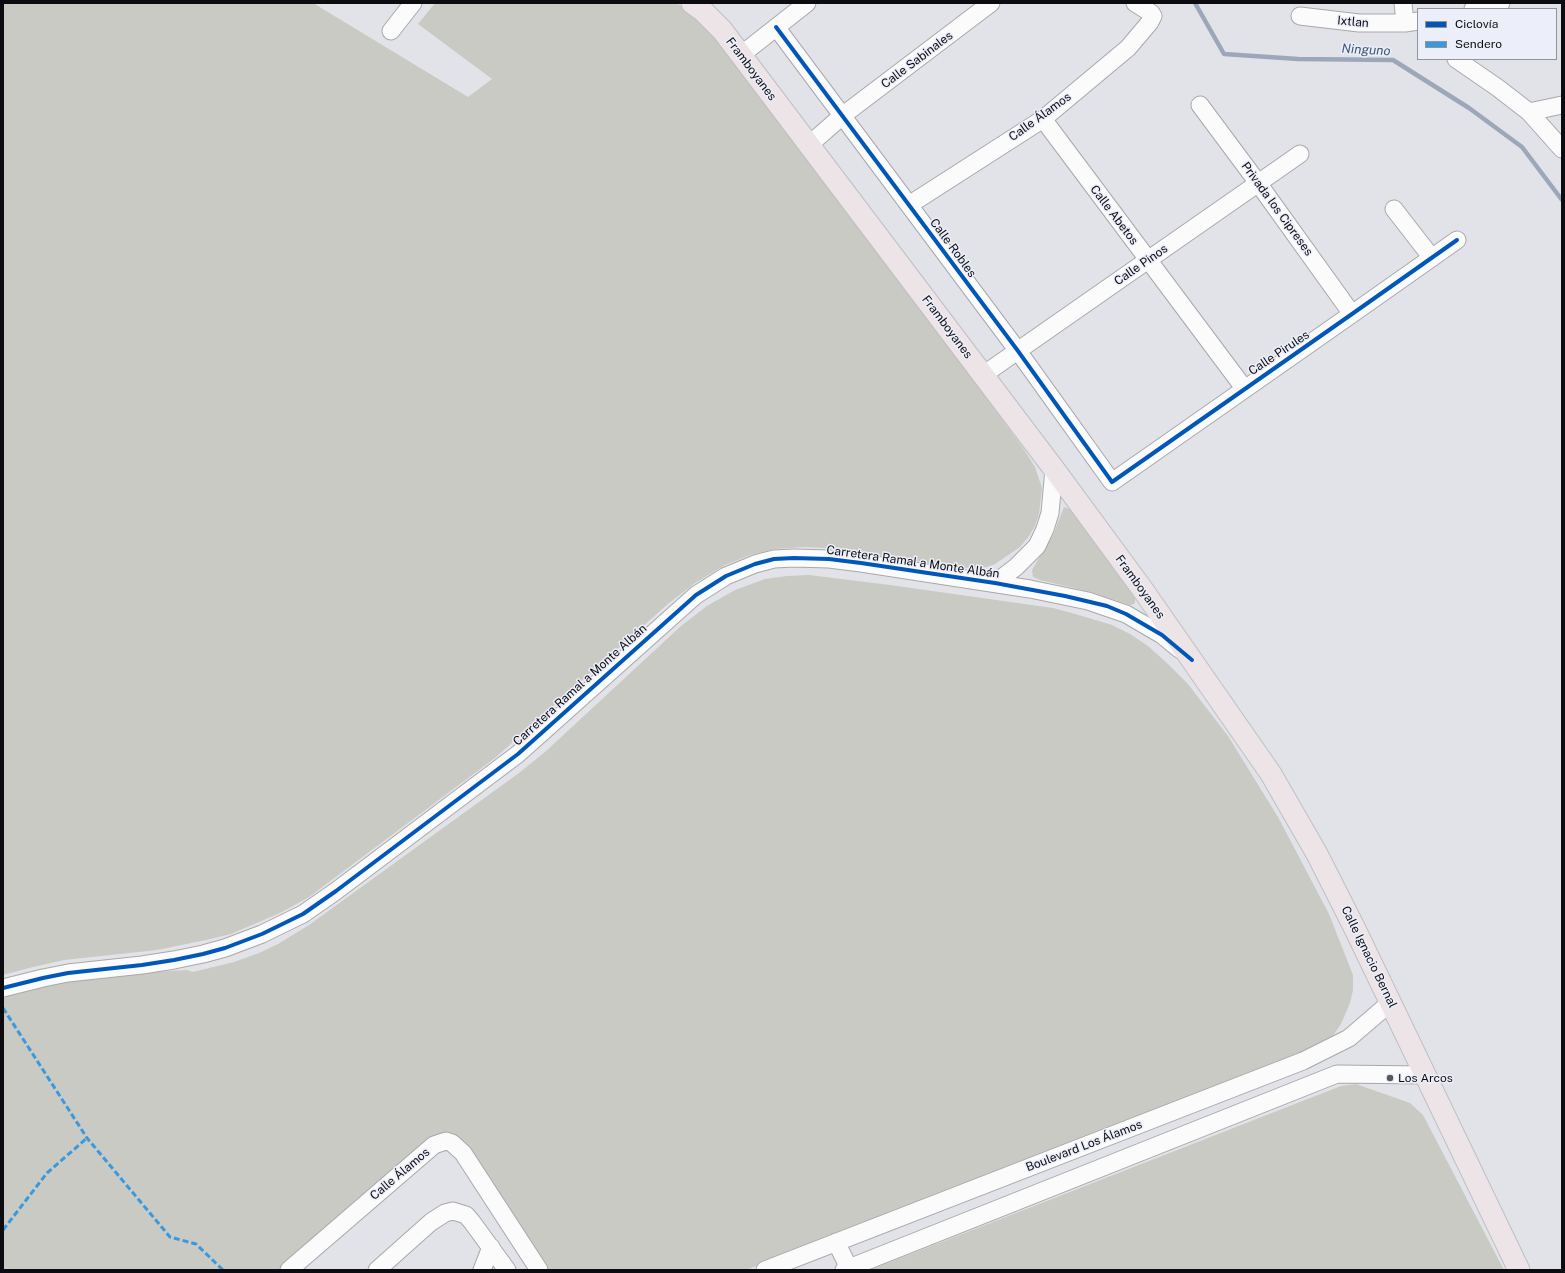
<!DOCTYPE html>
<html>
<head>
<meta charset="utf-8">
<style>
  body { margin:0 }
  #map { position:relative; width:1565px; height:1273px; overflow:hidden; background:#e2e3e8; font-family:"Public Sans",sans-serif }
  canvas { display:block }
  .frame { position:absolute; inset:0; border:4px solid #0c0c10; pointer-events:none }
  .legend { position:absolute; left:1417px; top:8px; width:140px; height:52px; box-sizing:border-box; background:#eceef9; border:1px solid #92949c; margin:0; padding:5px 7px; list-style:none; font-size:12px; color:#0c0c10 }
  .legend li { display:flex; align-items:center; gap:8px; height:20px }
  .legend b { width:20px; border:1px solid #92949c }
</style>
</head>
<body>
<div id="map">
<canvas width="1565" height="1273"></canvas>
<div class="frame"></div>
<ul class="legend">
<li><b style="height:5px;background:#0057b8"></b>Ciclovía</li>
<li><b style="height:5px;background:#3a99de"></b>Sendero</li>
</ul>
</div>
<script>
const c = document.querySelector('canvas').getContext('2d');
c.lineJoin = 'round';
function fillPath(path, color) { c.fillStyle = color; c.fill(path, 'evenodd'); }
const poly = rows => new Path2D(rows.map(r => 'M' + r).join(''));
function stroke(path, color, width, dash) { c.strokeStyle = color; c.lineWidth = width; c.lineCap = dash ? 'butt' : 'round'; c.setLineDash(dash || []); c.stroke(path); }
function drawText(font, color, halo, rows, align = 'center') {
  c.font = font + ' "Public Sans",sans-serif'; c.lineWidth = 3; c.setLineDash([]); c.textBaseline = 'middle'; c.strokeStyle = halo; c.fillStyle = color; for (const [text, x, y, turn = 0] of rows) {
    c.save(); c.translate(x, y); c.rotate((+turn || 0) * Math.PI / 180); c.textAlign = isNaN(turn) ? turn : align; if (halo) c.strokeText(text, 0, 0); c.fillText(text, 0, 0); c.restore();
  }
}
fillPath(poly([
  [3,3,313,3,468,97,492,79,418,24,435,3,676,3,690,11,706,25,748,74,1023,448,1035,467,1042,488,1039,514,1035,526,1029,536,1020,547,995,564,987,567,962,568,828,548,803,547,775,549,750,555,725,565,695,583,669,603,495,758,309,897,282,912,259,922,231,934,206,940,157,950,64,960,29,968,3,975],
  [1064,507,1070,509,1125,584,1135,598,1135,602,1134,604,1130,605,1091,592,1040,580,1033,577,1032,570,1053,535],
  [809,575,890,585,1053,608,1072,613,1112,625,1130,634,1148,646,1168,664,1188,684,1228,736,1278,817,1329,914,1353,975,1353,990,1350,1003,1341,1024,1332,1037,1323,1045,1305,1055,746,1270,546,1270,457,1136,281,1270,3,1270,3,998,23,990,54,983,137,973,187,970,193,972,234,962,259,953,278,944,309,925,519,773,545,752,681,626,707,606,735,590,765,579,787,576],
  [1356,1084,1410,1103,1423,1115,1504,1270,870,1270,1341,1086]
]), '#c8cac3');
stroke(poly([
  [1195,3,1224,54,1298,59,1393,60,1469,108,1522,147,1562,200]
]), '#9da7ba', 4.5);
const minor = poly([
  [1403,3,1405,23],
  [1473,9,1501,3],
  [1300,16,1359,23,1405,23,1418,21],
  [776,27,1018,351,1112,482,1352,314,1457,240],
  [391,31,413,3],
  [741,55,807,3],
  [1456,59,1498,88,1529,112,1562,149],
  [1200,105,1258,183,1352,314],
  [1529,112,1562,105],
  [1043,119,1244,388],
  [809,145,842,116,991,3],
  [909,205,1043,119,1128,48,1150,22,1153,16,1151,13,1135,3],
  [1394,209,1432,258],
  [983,375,1300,154],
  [995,583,1016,567,1037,546,1045,529,1050,513,1054,469],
  [3,988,43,978,68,973,142,965,174,960,203,954,225,948,262,934,303,914,336,891,518,754,696,595,726,576,755,564,774,559,794,558,829,559,861,563,1030,589,1088,601,1126,614,1162,635,1179,649],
  [836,1242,849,1268],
  [289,1270,434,1145,446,1141,452,1143,463,1153,539,1270],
  [377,1270,431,1222,445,1213,453,1211,466,1215,472,1222,507,1270],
  [482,1270,491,1247],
  [765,1270,1303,1061,1349,1038,1391,1002],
  [844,1270,1337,1074,1425,1075]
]);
const major = poly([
  [692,3,703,11,722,30,741,55,1054,469,1143,590,1271,774,1317,854,1355,929,1519,1270]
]);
stroke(minor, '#a8a8ac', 19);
stroke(major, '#bfbfc3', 23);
stroke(minor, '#fbfbfc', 17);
stroke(major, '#ede4e7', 21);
stroke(poly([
  [3,1008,87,1138,170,1237,196,1244,223,1270],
  [3,1230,47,1173,87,1138]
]), '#3a99de', 3, [6, 3]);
stroke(poly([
  [776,27,1018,351,1112,482,1352,314,1457,240],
  [3,988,43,978,68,973,142,965,174,960,203,954,225,948,262,934,303,914,336,891,518,754,696,595,726,576,755,564,774,559,794,558,829,559,861,563,995,583,1065,596,1107,606,1126,614,1162,635,1192,660]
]), '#0057b8', 4);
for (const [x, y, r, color] of [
  [1390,1078,4,"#57575c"]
]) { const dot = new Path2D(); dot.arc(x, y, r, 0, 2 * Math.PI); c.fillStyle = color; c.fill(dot); stroke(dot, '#eceef9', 1.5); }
drawText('12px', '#0c0c10', '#eceef9', [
  ["Ixtlan",1353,22,5],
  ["Calle Sabinales",917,60,-37],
  ["Framboyanes",751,69,53],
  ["Calle Álamos",1040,117,-36],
  ["Privada los Cipreses",1277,209,54],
  ["Calle Abetos",1114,215,53],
  ["Calle Robles",953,248,54],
  ["Calle Pinos",1141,265,-35],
  ["Framboyanes",947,327,53],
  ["Calle Pirules",1279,353,-34],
  ["Carretera Ramal a Monte Albán",913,562,8],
  ["Framboyanes",1140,587,54],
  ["Carretera Ramal a Monte Albán",580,685,-42],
  ["Calle Ignacio Bernal",1369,957,64],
  ["Boulevard Los Álamos",1084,1146,-21],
  ["Calle Álamos",400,1174,-40]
]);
drawText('12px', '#0c0c10', '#eceef9', [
  ["Los Arcos",1398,1078]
], 'left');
drawText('italic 13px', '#3f557c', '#eceef9', [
  ["Ninguno",1366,50,3]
]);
</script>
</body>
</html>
